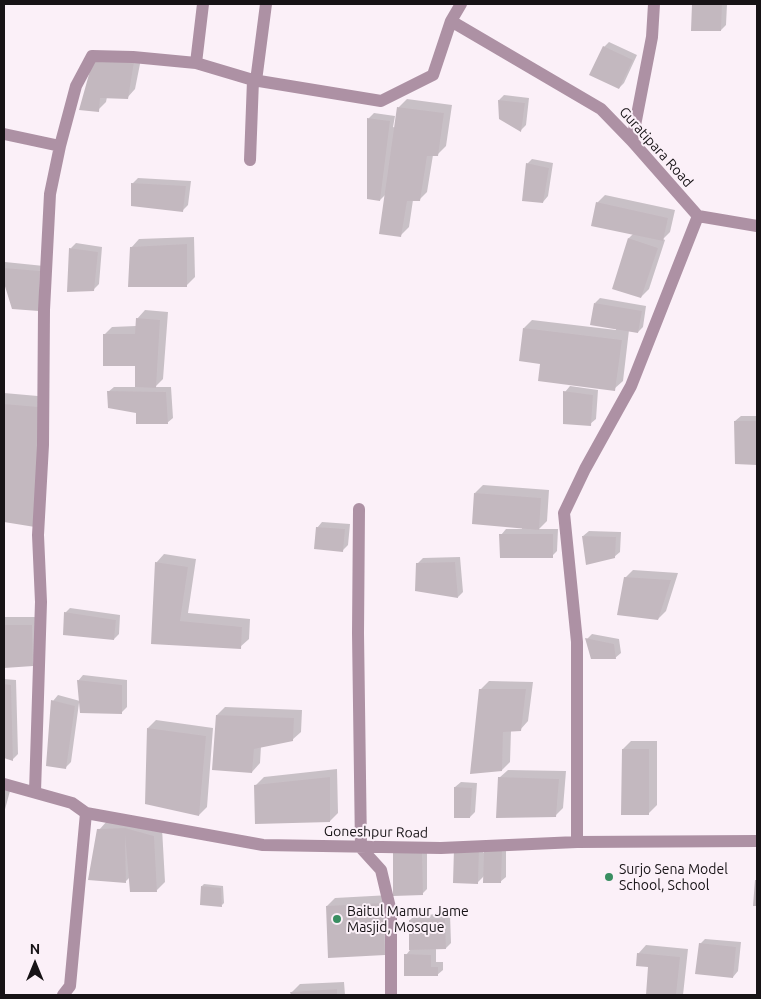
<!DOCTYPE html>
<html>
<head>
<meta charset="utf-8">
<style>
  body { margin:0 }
  #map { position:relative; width:761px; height:999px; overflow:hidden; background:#fbf0f8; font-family:Ubuntu,sans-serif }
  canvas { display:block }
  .frame { position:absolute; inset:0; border:5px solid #171316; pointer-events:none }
  .north { position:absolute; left:10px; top:939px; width:50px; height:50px; -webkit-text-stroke:4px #fbf0f8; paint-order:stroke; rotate:0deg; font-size:14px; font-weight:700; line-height:20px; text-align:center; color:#171316 }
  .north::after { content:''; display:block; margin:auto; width:18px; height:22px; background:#171316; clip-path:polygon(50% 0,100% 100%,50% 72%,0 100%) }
</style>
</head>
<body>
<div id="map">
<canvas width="761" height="999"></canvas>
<div class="frame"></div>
<div class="north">N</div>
</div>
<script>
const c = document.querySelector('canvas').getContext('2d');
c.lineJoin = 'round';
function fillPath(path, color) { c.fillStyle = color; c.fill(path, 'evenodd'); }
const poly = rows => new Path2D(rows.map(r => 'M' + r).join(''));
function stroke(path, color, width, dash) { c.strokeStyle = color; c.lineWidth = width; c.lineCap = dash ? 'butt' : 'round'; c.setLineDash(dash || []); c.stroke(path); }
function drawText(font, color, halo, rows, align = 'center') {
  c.font = font + ' Ubuntu,sans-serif'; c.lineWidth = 4; c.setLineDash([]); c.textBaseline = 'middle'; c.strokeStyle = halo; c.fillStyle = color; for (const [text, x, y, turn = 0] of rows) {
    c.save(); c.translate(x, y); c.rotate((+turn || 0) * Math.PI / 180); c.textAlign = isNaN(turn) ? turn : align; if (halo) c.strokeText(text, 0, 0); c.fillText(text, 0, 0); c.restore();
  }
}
fillPath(poly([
  [693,4,727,4,726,25,721,30,692,29],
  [609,42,637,55,624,83,619,88,604,47],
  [142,54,135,89,127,98,107,97,106,102,98,110,81,109],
  [504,95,529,98,526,125,521,130,499,100],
  [407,99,452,105,446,146,438,154,433,155,427,192,419,200,413,200,409,227,401,235,386,194,380,200,369,118,374,113,395,116,393,127,396,128,399,107],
  [532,159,553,163,548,196,543,202,527,164],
  [138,178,191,181,188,205,183,210,133,205,133,183],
  [605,195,675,210,670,232,663,239,665,240,649,289,641,297,629,238,633,234,597,203],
  [194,237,195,277,187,285,131,248,139,239],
  [76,243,102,247,99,284,93,290,71,248],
  [5,262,44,266,13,307,4,279,4,264],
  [600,298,646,306,643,327,638,332,629,330,623,381,614,389,541,363,524,328,532,320,616,330,616,328,595,303],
  [145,310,168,312,163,379,155,387,171,387,173,418,167,423,137,412,108,392,114,387,136,387,136,365,104,335,112,327,136,326,137,319],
  [570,386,598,390,596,419,590,424,565,392],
  [4,393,49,397,34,525,4,521],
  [741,416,757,416,757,464,737,463,735,421],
  [483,485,549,490,547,521,539,529,558,529,557,551,552,556,501,535,506,529,522,529,522,527,475,493],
  [322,522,350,524,348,545,343,550,317,528],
  [589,531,621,532,620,552,614,557,583,536],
  [164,554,196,559,188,613,250,619,249,639,240,647,152,643,156,563],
  [460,557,463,592,458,597,417,590,417,564,423,558],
  [633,570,678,573,666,611,658,619,625,578],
  [70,608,120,615,119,634,114,639,65,613],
  [4,617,40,617,33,664,4,666],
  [592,634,619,639,621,653,615,658,587,639],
  [83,675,127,680,127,707,121,713,79,703,71,762,66,767,53,701,58,695,80,701,78,681],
  [4,679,16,680,18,754,13,759,4,757],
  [489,681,533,682,528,721,520,730,511,730,510,762,502,770,480,690],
  [225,707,302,710,301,732,292,740,261,746,260,763,252,772,217,715],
  [156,720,213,728,207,807,199,815,148,728],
  [631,741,657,741,657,805,649,813,623,749],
  [337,769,338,813,330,821,256,785,264,777],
  [508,770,566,771,563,808,555,816,499,778],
  [461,782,477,783,475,812,470,817,455,787],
  [4,790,10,791,4,813],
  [107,821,162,828,165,882,157,890,130,877,125,882,99,830],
  [483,845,483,853,490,845,506,846,506,877,500,882,484,876,478,882,454,882],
  [427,846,427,889,422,894,394,894],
  [204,884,223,886,224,903,222,905,202,886],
  [390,895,392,946,384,954,327,906,335,898],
  [450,914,451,943,446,948,436,948,436,962,443,962,443,970,437,975,406,955,410,950,410,920,415,915],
  [705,939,741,942,738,971,733,977,700,944],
  [646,945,688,949,683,995,647,995,650,966,638,954],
  [344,982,345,995,292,995,292,992,300,984]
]), '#0003');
fillPath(poly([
  [692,4,722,4,721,31,691,31],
  [603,46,633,60,619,89,589,75],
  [93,60,134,62,128,99,100,98,99,112,79,110],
  [498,100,525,103,521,132,499,119],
  [397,107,444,113,438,156,427,156,420,201,407,201,401,237,379,234],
  [367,118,390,121,380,201,367,199],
  [526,163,549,168,543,203,522,201],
  [131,183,186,186,183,212,131,206],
  [596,202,668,218,663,241,591,226],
  [628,238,658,248,641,298,612,289],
  [187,244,187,287,128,287,130,247],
  [69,248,98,252,94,291,67,292],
  [4,268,40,271,39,311,12,309,4,283],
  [594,303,642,311,638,333,590,325],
  [136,318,160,320,156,388,135,387,135,366,103,366,103,334,135,334],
  [523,328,622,340,615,391,538,381,540,364,519,361],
  [107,391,166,392,168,424,136,424,136,413,108,408],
  [563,391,593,395,591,426,563,424],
  [4,404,39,407,35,527,4,522],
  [734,421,757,421,757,465,735,464],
  [474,493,541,498,539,530,472,524],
  [316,527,345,529,343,552,314,549],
  [499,534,553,534,553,558,500,558],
  [582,536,616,537,615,558,586,565],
  [155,562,188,567,180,621,242,627,241,649,151,644],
  [455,562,458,598,415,591,416,563],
  [624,577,671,580,658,620,617,615],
  [64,612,116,620,114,640,63,635],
  [4,625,32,625,33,666,4,668],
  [585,638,614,644,616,659,591,659],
  [77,680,122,685,122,714,80,713],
  [4,684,11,685,13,761,4,758],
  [479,689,526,689,521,731,503,732,502,771,470,774],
  [51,700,75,706,66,769,46,766],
  [216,715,294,718,293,741,254,749,252,773,212,770],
  [147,728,206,736,199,816,145,804],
  [622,749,649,749,649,815,621,815],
  [330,777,330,822,255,824,254,785],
  [498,777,559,779,556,817,496,818],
  [454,787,472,788,470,818,454,818],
  [125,828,154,836,157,892,130,892,125,835,126,883,88,880,97,829],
  [454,849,479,850,478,884,453,883],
  [484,850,502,851,501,883,483,883],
  [422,851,423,895,393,896,393,852],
  [755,880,757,880,757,906,753,906],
  [201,886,221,888,222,907,200,905],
  [382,903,385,955,328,958,326,906],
  [445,919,446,949,409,950,409,920],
  [699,943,736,947,733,978,695,974],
  [637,953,680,957,676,995,646,995,648,967,636,966],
  [404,954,431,955,431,967,438,967,438,976,404,976],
  [337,989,337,995,291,995,290,992]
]), '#c3b8bf');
stroke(poly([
  [461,4,451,21,601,109,632,141,698,216,757,226],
  [196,63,203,4],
  [256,81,266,4],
  [4,134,60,146],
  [632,141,652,37,654,4],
  [250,160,253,80],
  [359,509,358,633,361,848,381,870,391,912,391,995],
  [4,784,72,803,86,813,263,845,441,848,577,842,757,841],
  [35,792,41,602,38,535,43,445,44,310,50,194,60,146,76,86,92,56,133,57,196,63,253,80,381,101,433,75,451,21],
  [577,842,577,642,564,513,585,469,631,386,698,216],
  [63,995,70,986,86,813]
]), '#ad91a4', 12);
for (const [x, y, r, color] of [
  [609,877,5,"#398e61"],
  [337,919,5,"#398e61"]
]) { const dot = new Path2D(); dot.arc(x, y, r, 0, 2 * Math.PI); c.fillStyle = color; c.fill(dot); stroke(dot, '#fbf0f8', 2); }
drawText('14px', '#171316', '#fbf0f8', [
  ["Guratipara Road",656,147,48],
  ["Goneshpur Road",376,832,1]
]);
drawText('14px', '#171316', '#fbf0f8', [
  ["Surjo Sena Model",619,869],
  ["School, School",619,885],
  ["Baitul Mamur Jame",347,911],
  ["Masjid, Mosque",347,927]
], 'left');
</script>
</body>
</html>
